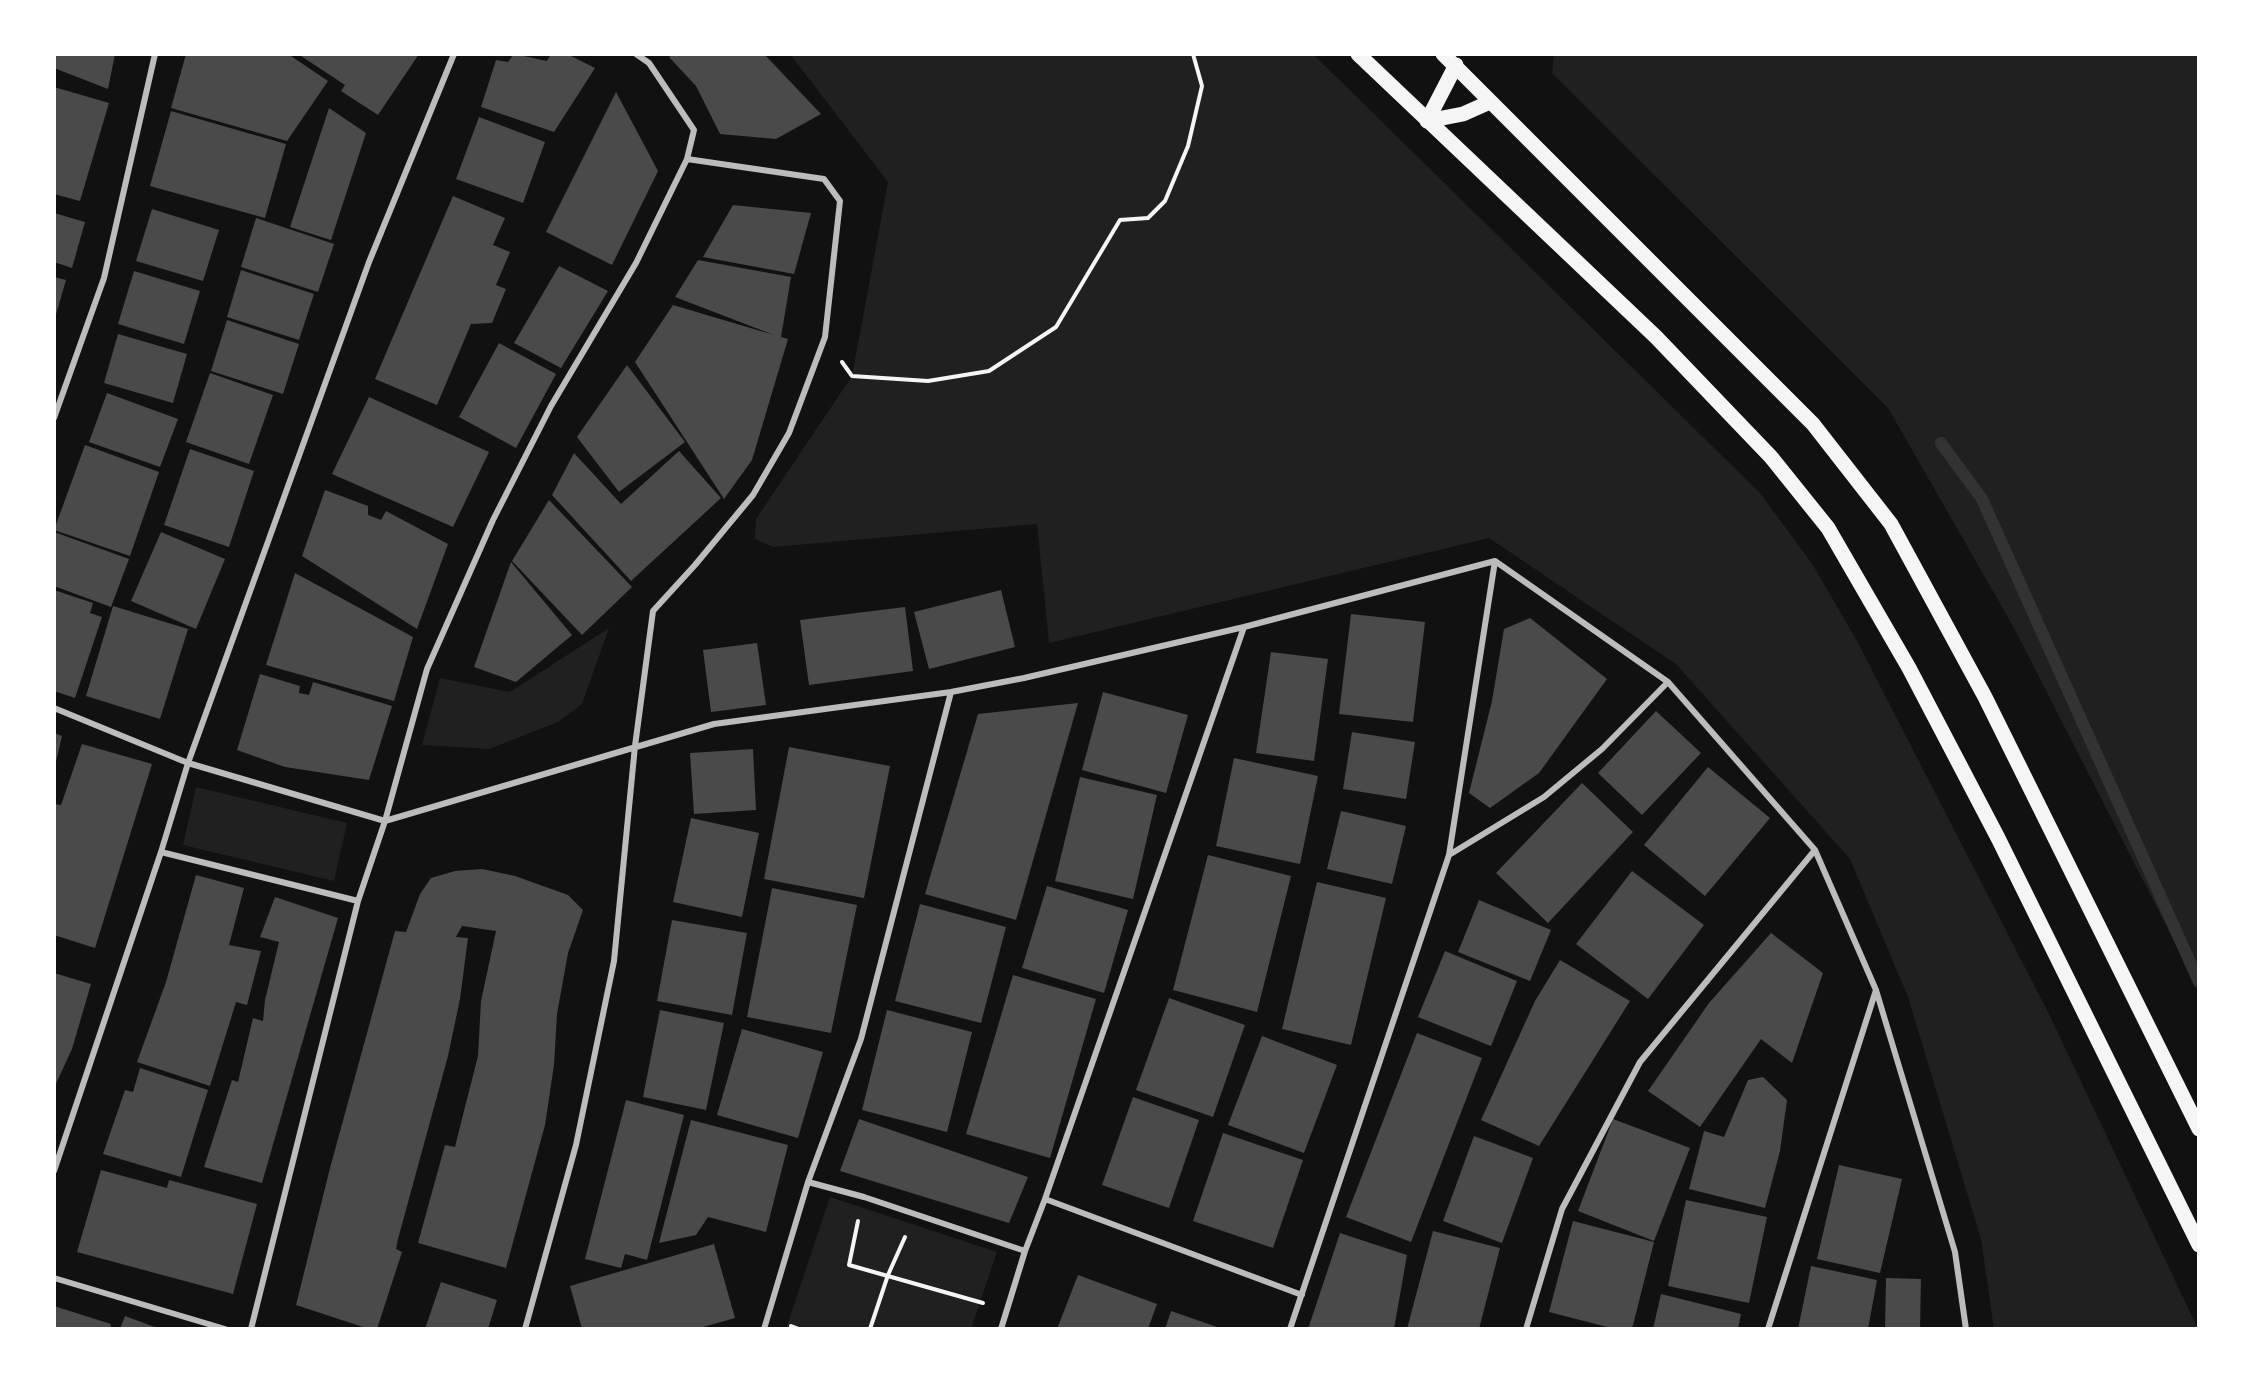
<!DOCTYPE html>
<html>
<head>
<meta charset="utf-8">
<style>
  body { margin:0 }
  #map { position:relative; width:2253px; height:1383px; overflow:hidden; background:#111; font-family:"Noto Sans",sans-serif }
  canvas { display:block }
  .frame { position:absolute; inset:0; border:56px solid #fff; pointer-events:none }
</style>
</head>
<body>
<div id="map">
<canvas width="2253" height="1383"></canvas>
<div class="frame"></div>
</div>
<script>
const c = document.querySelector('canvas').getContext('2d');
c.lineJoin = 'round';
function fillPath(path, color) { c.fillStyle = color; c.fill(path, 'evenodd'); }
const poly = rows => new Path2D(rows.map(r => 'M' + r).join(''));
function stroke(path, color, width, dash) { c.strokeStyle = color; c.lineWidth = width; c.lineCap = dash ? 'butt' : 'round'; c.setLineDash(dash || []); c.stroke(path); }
fillPath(poly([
  [790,54,1313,54,1760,493,1813,565,1857,641,2049,1014,2198,1329,1994,1329,1981,1239,1908,997,1850,859,1676,664,1489,538,1049,643,1037,524,773,547,755,539,756,519,852,376,888,182],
  [1554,54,2199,54,2199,990,2014,628,1888,408,1552,73],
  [609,628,582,704,558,722,489,749,422,745,440,678,510,692],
  [196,787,347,823,334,881,183,845],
  [830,1197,997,1252,971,1329,786,1329]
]), '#202020');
stroke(poly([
  [1941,443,1982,499,2199,982]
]), '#333', 12);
fillPath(poly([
  [54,54,115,54,108,89,54,68],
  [186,54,288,54,328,81,287,141,171,108],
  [298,54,419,54,378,115,341,91,345,85],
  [514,54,547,61,551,54,567,54,595,68,554,132,481,107,496,60,508,62],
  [673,54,764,54,821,114,776,139,720,134,696,86,669,57],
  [54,87,109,103,80,201,54,194],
  [616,92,658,171,612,265,546,232],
  [329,108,366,133,331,240,290,227],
  [171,111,286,144,265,218,150,186],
  [479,117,545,142,523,203,456,179],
  [453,196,505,218,493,245,510,252,496,285,506,289,492,323,471,324,437,405,375,379],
  [733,205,811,213,794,274,703,257],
  [152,209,219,230,203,281,136,261],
  [54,213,85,222,72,268,54,262],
  [256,218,334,244,318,292,241,267],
  [698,260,791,277,781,337,788,339,752,460,724,499,635,362,673,305,774,335,675,297],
  [559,266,608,291,561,368,514,343],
  [241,270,314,294,299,340,227,317],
  [134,271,200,291,184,344,118,324],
  [54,277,66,280,55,318,54,318],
  [227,320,299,344,283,394,211,371],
  [118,334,187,354,173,403,104,383],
  [499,343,556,374,516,448,459,417],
  [627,365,685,442,619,492,577,437],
  [210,373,273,395,249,464,186,442],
  [107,393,178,419,160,467,89,442],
  [369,397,489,452,453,527,332,474],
  [85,445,159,472,130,556,54,530],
  [190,449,254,471,229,547,164,525],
  [679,451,721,498,631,581,552,495,574,453,621,504],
  [325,490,368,506,368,515,381,520,386,511,448,544,417,629,302,556],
  [549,500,632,587,582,635,512,561],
  [54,532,129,559,111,607,54,586],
  [161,532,225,559,196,629,131,601],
  [511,562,572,635,516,682,474,667],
  [295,573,413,637,394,701,266,665],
  [54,590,93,603,90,613,102,617,75,698,54,691],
  [1001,590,1015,647,929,669,914,612],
  [113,606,188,629,160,719,86,696],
  [905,607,913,671,809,685,800,620],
  [1351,614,1425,622,1413,722,1339,714],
  [1530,618,1607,679,1539,773,1490,808,1469,793,1492,701,1504,629],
  [757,643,766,705,711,712,703,650],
  [1271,652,1328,659,1314,761,1256,753],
  [260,674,300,686,299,693,309,695,313,682,392,706,369,780,285,767,237,750],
  [1103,692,1188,715,1166,793,1082,770],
  [1078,703,1016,920,925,894,978,714],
  [1656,711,1701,753,1642,815,1598,773],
  [1352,732,1415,742,1406,799,1343,789],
  [54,733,62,736,55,766,54,766],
  [82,744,152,764,95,948,54,935,54,804,61,805],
  [789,747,890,766,864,898,764,879],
  [753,749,756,810,694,814,690,753],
  [1234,758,1318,776,1300,864,1216,846],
  [1708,767,1770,818,1705,896,1644,845],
  [1080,777,1157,795,1133,899,1055,881],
  [1582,783,1633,832,1548,923,1496,873],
  [1341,811,1406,826,1392,884,1327,869],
  [691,818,759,833,742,917,673,902],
  [1208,855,1291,876,1257,1012,1173,990],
  [482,869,515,876,568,895,583,910,568,953,557,1014,554,1065,545,1125,506,1268,418,1243,445,1145,455,1147,466,1103,478,1056,481,1001,496,931,462,926,456,937,468,938,460,999,448,1056,398,1239,396,1249,402,1252,377,1329,369,1329,296,1305,330,1168,395,931,406,932,420,894,431,878,455,871],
  [1632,871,1704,925,1648,999,1576,944],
  [196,875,244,888,229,945,261,951,247,1005,236,1002,210,1086,137,1062,166,982],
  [1317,882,1386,898,1351,1045,1282,1029],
  [1047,886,1128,910,1104,993,1022,968],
  [772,888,857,905,831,1033,747,1017],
  [275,897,338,918,262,1183,204,1167,232,1080,238,1082,253,1018,263,1021,265,1000,279,942,260,937],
  [1479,900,1551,930,1530,981,1458,952],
  [920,904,1006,927,981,1023,895,1001],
  [672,920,747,933,732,1015,657,1001],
  [1771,933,1823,973,1792,1063,1761,1039,1700,1127,1648,1091,1709,1003],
  [1445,951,1517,981,1491,1046,1418,1017],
  [1560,960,1630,1001,1539,1146,1481,1120,1535,1001],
  [54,973,91,984,72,1049,54,1088],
  [1013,975,1096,999,1050,1158,966,1134],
  [1169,998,1245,1025,1213,1117,1136,1090],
  [660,1010,724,1023,706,1110,643,1097],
  [887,1010,972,1032,947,1132,862,1110],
  [742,1029,823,1052,798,1138,717,1115],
  [1417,1033,1482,1058,1411,1242,1346,1217],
  [1262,1036,1337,1065,1304,1153,1228,1125],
  [140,1068,208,1090,181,1177,103,1154,125,1090,133,1092],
  [1763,1077,1787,1100,1780,1151,1765,1208,1689,1189,1704,1131,1724,1137,1748,1080],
  [1133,1097,1199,1120,1169,1208,1102,1185],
  [626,1100,684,1115,647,1260,625,1254,621,1268,585,1259],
  [859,1119,1028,1177,1009,1223,840,1171],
  [1613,1119,1690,1148,1654,1241,1578,1211],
  [691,1120,788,1145,766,1232,708,1217,696,1235,659,1243],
  [1223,1133,1303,1160,1273,1248,1193,1221],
  [1474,1136,1533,1158,1502,1243,1443,1221],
  [1839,1165,1902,1179,1880,1273,1817,1259],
  [101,1170,167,1188,169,1180,257,1204,233,1294,77,1252],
  [1686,1200,1767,1217,1749,1303,1668,1286],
  [1573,1221,1654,1242,1632,1329,1615,1329,1549,1312],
  [1433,1231,1500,1248,1479,1329,1407,1329],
  [1340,1233,1407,1255,1394,1329,1308,1329],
  [714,1244,735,1318,696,1329,582,1329,570,1286],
  [1811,1266,1877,1280,1868,1329,1798,1329],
  [1078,1275,1157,1304,1148,1329,1057,1329],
  [1886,1278,1921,1279,1920,1329,1885,1329],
  [441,1282,497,1300,488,1329,425,1329],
  [1661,1294,1741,1314,1738,1329,1653,1329],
  [54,1306,111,1324,110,1329,54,1329],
  [1171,1311,1223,1329,1165,1329],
  [125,1316,160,1329,120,1329]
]), '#4a4a4a');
stroke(poly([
  [842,362,852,376,928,381,989,371,1056,327,1120,220,1148,218,1165,201,1188,146,1202,86,1193,54],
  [858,1221,849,1265,983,1303],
  [791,1326,799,1329],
  [870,1329,888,1275,905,1237]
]), '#f5f5f5', 4);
stroke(poly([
  [54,418,104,278,155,54],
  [54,708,188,763,385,821,714,724,951,692,1024,678,1244,627,1495,561,1668,682,1815,850,1876,990,1955,1252,1966,1329],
  [161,852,358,901],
  [1449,855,1544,797,1602,749,1668,682],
  [54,1171,161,852,188,763,369,262,454,54],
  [808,1182,864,1197,1025,1251],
  [1045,1199,1302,1295],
  [54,1278,225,1329],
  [251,1329,358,901,385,821,427,669,493,520,551,406,636,263,687,159,694,130,649,63,636,54],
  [525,1329,576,1145,614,961,635,746,653,611,695,565,753,495,789,433,825,337,840,201,824,179,687,159],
  [764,1329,808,1182,861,1039,951,692],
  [1001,1329,1025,1251,1045,1199,1244,627],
  [1290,1329,1449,855,1495,561],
  [1526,1329,1562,1209,1640,1062,1815,850],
  [1768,1329,1876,990]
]), '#bcbcbc', 6);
stroke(poly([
  [1358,54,1656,337,1771,457,1828,528,1909,668,1998,838,2199,1245],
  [1443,54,1813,424,1891,524,1985,697,2199,1129],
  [1427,121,1463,114,1490,102],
  [1427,121,1456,65]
]), '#f5f5f5', 15);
</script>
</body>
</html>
